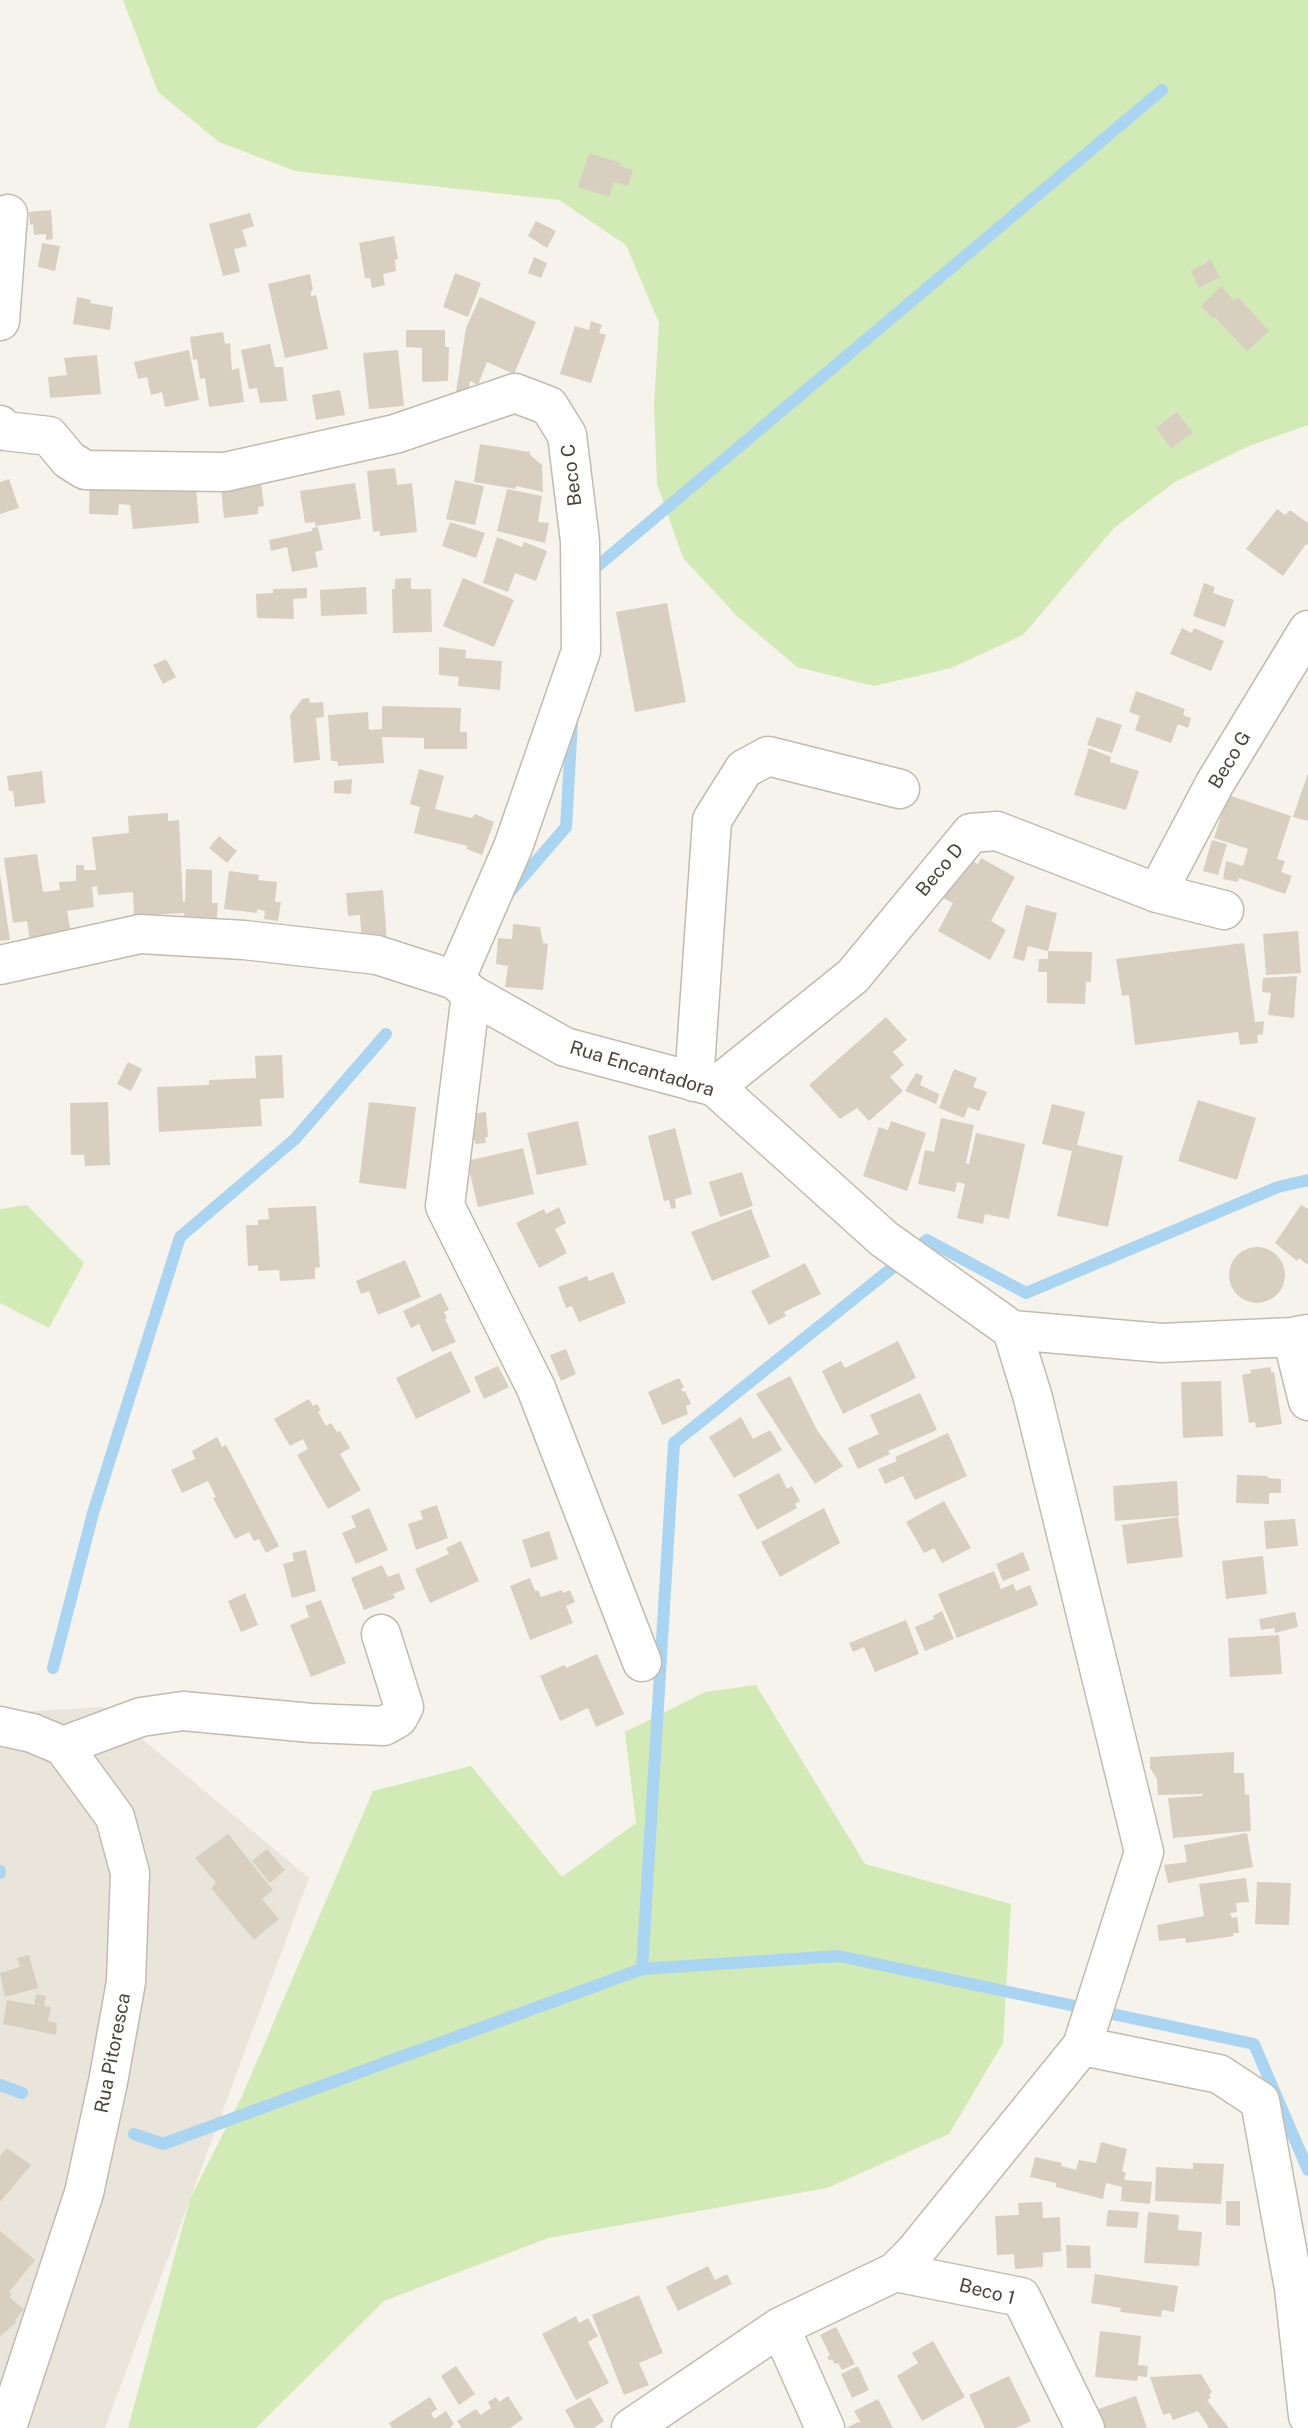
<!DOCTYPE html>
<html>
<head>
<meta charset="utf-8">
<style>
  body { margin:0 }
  canvas { display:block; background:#f6f3ec }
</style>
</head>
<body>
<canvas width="1308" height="2428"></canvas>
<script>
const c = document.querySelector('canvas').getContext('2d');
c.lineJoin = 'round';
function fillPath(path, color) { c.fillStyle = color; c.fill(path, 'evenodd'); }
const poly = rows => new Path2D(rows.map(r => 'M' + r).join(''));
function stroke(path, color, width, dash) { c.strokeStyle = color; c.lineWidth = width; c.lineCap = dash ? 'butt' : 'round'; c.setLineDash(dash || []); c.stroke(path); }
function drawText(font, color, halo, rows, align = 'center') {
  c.font = font + ' "Public Sans",sans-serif'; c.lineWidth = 7; c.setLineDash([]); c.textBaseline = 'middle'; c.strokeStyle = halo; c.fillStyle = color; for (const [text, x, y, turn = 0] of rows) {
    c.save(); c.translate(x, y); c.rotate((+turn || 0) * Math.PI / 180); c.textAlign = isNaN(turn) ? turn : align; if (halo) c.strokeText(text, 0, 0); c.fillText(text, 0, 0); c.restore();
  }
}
fillPath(poly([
  [104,1707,309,1878,105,2428,0,2428,0,1713]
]), '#eae5da');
fillPath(poly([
  [123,0,1308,0,1308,425,1249,446,1175,482,1114,528,1023,635,951,668,874,686,797,667,738,617,683,558,657,484,654,405,659,323,626,245,559,200,295,171,219,142,158,92],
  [27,1205,84,1263,49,1328,0,1303,0,1209],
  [756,1685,865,1864,1011,1904,1003,2043,949,2134,827,2188,548,2238,384,2301,256,2428,128,2428,190,2199,242,2096,373,1791,471,1766,562,1877,636,1823,625,1732,705,1692]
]), '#d2eab5');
stroke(poly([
  [587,575,1162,90],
  [509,893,566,827,572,722],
  [53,1668,93,1513,180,1237,295,1139,386,1034],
  [0,1873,0,1871],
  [642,1969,674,1443,927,1240,1026,1293,1278,1187,1308,1180],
  [0,2085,22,2093],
  [134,2134,163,2144,642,1969,839,1956,1254,2044,1308,2170]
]), '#a9d4f2', 12);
fillPath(poly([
  [589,153,621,163,620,166,633,170,628,186,614,182,609,197,578,187],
  [51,210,53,239,46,240,46,234,34,235,33,224,30,225,29,212],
  [250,213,254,226,242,230,247,246,234,249,240,272,223,276,209,224],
  [536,221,556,231,547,248,528,236],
  [394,236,398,259,395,260,396,271,383,274,385,285,372,288,370,278,365,278,359,243],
  [42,243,60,246,55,271,38,267],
  [534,257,547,263,541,278,528,273],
  [1211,260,1220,277,1199,288,1191,271],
  [455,273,481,283,468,317,443,307],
  [310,274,313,290,311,291,311,296,316,295,328,349,285,358,268,284],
  [1221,286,1234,301,1238,297,1269,331,1247,351,1215,317,1213,319,1201,306],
  [77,297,91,300,90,303,113,307,110,330,73,324],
  [480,297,536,322,514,374,487,362,478,385,470,381,468,394,456,392,466,328],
  [591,321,602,325,599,333,606,335,591,383,560,374,575,326,589,330],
  [406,330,445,330,445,347,449,347,448,381,422,382,422,348,406,347],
  [223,332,225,344,230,343,232,370,239,368,244,402,209,407,205,378,200,379,197,359,193,360,190,337],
  [270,344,275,367,283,367,287,401,260,403,257,388,249,389,241,350],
  [189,350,199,400,165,407,162,392,151,395,147,377,138,379,134,362],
  [398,350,404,406,369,409,363,353],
  [97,355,101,394,50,398,48,377,67,375,64,358],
  [340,390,345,415,316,420,312,395],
  [1177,412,1193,433,1171,448,1156,428],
  [480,444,530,452,530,455,542,465,543,492,516,486,516,489,474,482],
  [395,468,397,485,412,483,417,532,380,536,380,531,373,532,367,471],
  [260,474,264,506,258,507,258,514,224,518,220,478],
  [195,475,199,523,133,529,130,505,119,504,118,515,89,514,90,483],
  [9,479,19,508,0,514,0,482],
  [455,480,484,486,475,525,446,519],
  [355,483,361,519,315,526,315,522,305,523,300,491],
  [507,489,542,496,538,522,549,523,545,543,497,531],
  [1277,509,1285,515,1290,510,1308,523,1308,546,1306,544,1283,576,1246,549],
  [450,522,485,533,476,558,442,546],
  [318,527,323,550,315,552,318,567,292,572,287,547,271,551,269,540,312,531,312,528],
  [497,537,522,547,524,542,547,551,536,581,515,573,508,592,483,583],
  [411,578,411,589,431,589,432,632,393,633,392,589,395,589,395,579],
  [463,578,514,600,494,647,443,626],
  [1204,583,1215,587,1213,593,1234,600,1225,627,1193,616],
  [366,587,367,614,321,616,320,590],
  [307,588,307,598,293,599,294,619,257,618,256,594,273,593,273,589],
  [667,603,686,702,635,712,616,612],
  [1182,628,1192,633,1194,628,1224,641,1211,671,1170,654],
  [439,647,466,650,465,658,502,661,500,690,458,686,459,677,439,675],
  [166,659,176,677,163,684,153,665],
  [1136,691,1185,709,1183,715,1191,718,1188,728,1178,724,1171,743,1135,730,1140,716,1129,712],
  [309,698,310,703,323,702,324,717,316,718,320,760,294,763,290,715,302,699],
  [382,706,461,708,460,732,467,732,467,749,424,749,424,738,382,737,384,763,338,766,337,761,331,761,328,715,368,712,369,730,382,729],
  [1097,717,1122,725,1112,753,1087,745],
  [1089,748,1111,757,1110,762,1139,771,1126,810,1074,795],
  [419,769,444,776,435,809,472,818,475,814,494,822,482,855,466,849,468,846,414,833,420,807,410,804],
  [42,771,45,803,15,807,13,791,9,791,7,776],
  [1308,773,1308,821,1293,817],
  [352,779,351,794,334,793,334,781],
  [1228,795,1291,816,1277,859,1285,861,1281,872,1292,876,1285,894,1239,878,1238,882,1223,879,1226,861,1243,866,1248,849,1214,838],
  [168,813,168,821,179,820,183,902,185,902,186,869,212,870,212,903,218,903,217,918,184,916,184,913,134,916,133,892,98,895,97,886,92,887,94,907,67,911,71,932,30,942,27,921,13,923,4,858,37,854,43,892,60,890,59,882,76,881,76,865,84,865,84,870,96,870,92,837,129,833,128,816],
  [219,836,237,851,227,863,209,848],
  [1212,840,1227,844,1218,875,1203,871],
  [965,856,978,864,981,858,1015,877,991,921,1006,930,990,960,938,931,953,903,943,898],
  [229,871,259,875,258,880,277,882,275,902,281,902,278,921,264,919,265,911,257,909,257,913,224,909],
  [0,874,10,940,0,941],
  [383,890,387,942,362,944,360,915,348,916,346,893],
  [1026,905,1057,913,1048,951,1028,946,1024,961,1013,958],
  [513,924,540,927,543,943,548,944,543,990,505,987,508,966,496,964,498,938,512,939],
  [1298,931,1301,973,1266,975,1263,934],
  [1244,943,1255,1022,1264,1021,1263,1034,1257,1035,1258,1043,1240,1045,1238,1032,1135,1045,1129,995,1122,996,1116,959],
  [1048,951,1092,952,1091,982,1086,982,1085,1004,1047,1003,1047,972,1038,972,1039,959,1048,959],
  [1297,976,1294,1018,1268,1015,1271,993,1262,992,1263,978],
  [886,1017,907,1040,893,1052,904,1065,890,1077,903,1091,869,1121,857,1108,840,1119,809,1085],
  [282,1055,284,1098,260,1099,262,1126,159,1132,157,1087,209,1085,209,1080,256,1078,255,1056],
  [128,1062,142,1069,131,1091,117,1084],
  [954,1069,977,1078,973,1087,987,1092,979,1111,968,1107,964,1118,939,1108],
  [916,1073,923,1076,920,1085,939,1094,936,1104,905,1091],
  [1198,1100,1256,1118,1237,1180,1178,1161],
  [108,1102,110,1165,85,1166,84,1155,71,1155,70,1103],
  [369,1102,416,1107,406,1189,359,1183],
  [1052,1104,1085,1112,1077,1145,1123,1156,1108,1227,1057,1216,1072,1151,1042,1144],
  [486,1112,488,1137,485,1137,486,1143,475,1144,475,1140,472,1140,469,1114],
  [941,1118,974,1125,966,1163,969,1164,976,1133,1025,1144,1009,1219,985,1214,983,1224,957,1218,965,1184,957,1182,955,1192,918,1184,925,1150,934,1152],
  [578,1121,587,1165,537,1175,527,1133],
  [891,1121,926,1133,907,1191,863,1176,879,1127,888,1130],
  [675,1128,692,1194,675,1199,676,1208,671,1209,669,1200,664,1201,648,1136],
  [523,1148,534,1194,478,1207,467,1161],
  [742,1172,753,1206,720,1217,709,1182],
  [1301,1205,1308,1209,1308,1265,1299,1258,1297,1261,1275,1243],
  [316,1206,320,1267,315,1268,315,1279,280,1281,279,1270,258,1271,258,1265,248,1266,246,1225,258,1225,258,1220,269,1219,268,1208],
  [559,1207,566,1223,555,1229,567,1253,539,1268,516,1223,544,1209,546,1214],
  [751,1209,770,1257,712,1281,691,1232],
  '1229 1275a28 28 0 1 1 56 0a28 28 0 1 1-56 0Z',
  [405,1260,421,1297,378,1315,369,1291,361,1294,356,1281],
  [805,1263,821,1294,784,1312,786,1316,769,1325,751,1291],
  [613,1272,626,1303,579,1322,572,1306,566,1308,558,1287,587,1276,589,1281],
  [441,1293,449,1310,444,1312,447,1318,445,1319,456,1342,432,1352,419,1324,411,1328,403,1311],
  [898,1341,916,1378,843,1414,822,1371,841,1361,845,1368],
  [566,1349,576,1374,561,1381,550,1355],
  [451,1351,471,1392,416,1419,396,1378],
  [498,1366,509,1387,484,1399,474,1377],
  [1271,1367,1271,1372,1274,1372,1282,1424,1256,1428,1255,1422,1249,1423,1242,1375,1251,1373,1250,1370],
  [790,1376,817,1430,843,1466,815,1484,756,1394],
  [679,1378,684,1387,681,1389,683,1392,685,1391,691,1404,686,1406,688,1414,662,1425,648,1392],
  [1221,1381,1223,1436,1183,1438,1181,1382],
  [920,1393,937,1430,888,1451,890,1454,858,1469,848,1448,879,1434,870,1415],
  [309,1399,313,1406,317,1404,321,1410,318,1412,326,1426,331,1423,337,1432,340,1431,350,1448,340,1454,361,1490,328,1509,297,1455,308,1449,303,1439,290,1446,274,1419],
  [741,1417,753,1439,770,1430,782,1450,734,1478,709,1437],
  [948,1433,967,1476,915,1500,903,1476,885,1484,878,1469,897,1461,895,1457],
  [217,1437,222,1447,226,1445,279,1546,266,1553,259,1539,254,1541,249,1532,235,1539,213,1498,216,1497,208,1481,182,1493,171,1470,195,1459,192,1451],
  [779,1473,787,1489,792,1486,800,1501,795,1504,797,1508,757,1530,738,1495],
  [1237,1475,1268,1476,1268,1478,1281,1479,1281,1493,1269,1493,1269,1504,1236,1503],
  [1177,1481,1179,1516,1115,1521,1113,1486],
  [944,1501,971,1548,942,1563,934,1548,924,1553,906,1522],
  [437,1505,448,1538,416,1550,408,1524,423,1519,420,1511],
  [369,1508,388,1550,356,1564,342,1533,356,1527,351,1516],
  [824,1508,840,1543,780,1577,761,1542],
  [1178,1517,1183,1557,1127,1564,1122,1525],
  [1295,1519,1298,1546,1266,1549,1264,1521],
  [549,1531,558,1559,531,1568,522,1540],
  [461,1541,479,1581,430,1603,415,1569,449,1554,446,1548],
  [306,1550,316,1591,292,1598,283,1564,294,1561,292,1553],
  [1023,1552,1030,1570,1003,1581,996,1564],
  [1263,1556,1267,1594,1226,1599,1222,1561],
  [382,1565,388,1577,399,1573,405,1589,393,1594,395,1598,364,1610,351,1578],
  [994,1571,1001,1589,1013,1584,1016,1591,1030,1585,1038,1605,957,1638,938,1594],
  [530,1578,535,1591,538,1590,541,1597,562,1590,563,1593,570,1590,575,1602,566,1606,573,1623,530,1640,510,1586],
  [245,1593,258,1625,241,1632,228,1601],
  [321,1600,346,1663,311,1677,290,1625,309,1617,305,1606],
  [942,1611,954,1639,925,1651,915,1627,934,1619,933,1616],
  [1295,1612,1298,1627,1275,1633,1274,1628,1261,1630,1259,1619],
  [906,1620,919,1654,875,1672,864,1647,853,1652,849,1643],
  [1279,1635,1282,1674,1230,1677,1228,1638],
  [597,1654,624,1714,596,1727,588,1708,560,1721,540,1676,564,1665,566,1668],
  [1234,1752,1234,1773,1244,1773,1245,1795,1249,1794,1251,1831,1173,1838,1168,1798,1202,1796,1203,1794,1158,1795,1157,1779,1150,1768,1150,1757],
  [1247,1833,1253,1867,1168,1883,1164,1865,1187,1862,1184,1845],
  [228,1834,273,1890,262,1899,279,1919,254,1940,211,1888,216,1883,195,1858],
  [267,1849,285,1870,270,1883,252,1861],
  [1246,1878,1249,1902,1236,1903,1237,1912,1230,1913,1232,1918,1237,1917,1239,1933,1233,1933,1234,1936,1186,1943,1185,1938,1159,1941,1157,1925,1204,1916,1199,1884],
  [1257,1882,1291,1883,1289,1925,1255,1924],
  [29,1955,38,1988,5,1997,0,1973,20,1967,17,1958],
  [36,1994,46,1996,44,2006,51,2007,48,2021,57,2023,56,2035,3,2024,7,2000,34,2005],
  [1101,2142,1127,2149,1122,2171,1126,2173,1124,2180,1152,2182,1150,2204,1121,2201,1122,2187,1106,2183,1103,2199,1056,2187,1056,2183,1030,2177,1035,2157,1062,2163,1061,2166,1076,2170,1079,2160,1096,2163],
  [7,2148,31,2165,0,2202,0,2156],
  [1193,2163,1224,2164,1221,2204,1155,2201,1156,2167,1193,2169],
  [1226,2201,1240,2201,1240,2226,1226,2225],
  [1042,2202,1043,2218,1060,2217,1061,2251,1043,2253,1043,2267,1015,2269,1014,2254,997,2255,995,2216,1019,2215,1018,2203],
  [1108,2210,1139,2212,1137,2228,1106,2226],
  [1148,2212,1179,2215,1178,2230,1202,2232,1199,2266,1144,2263],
  [0,2231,35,2260,9,2292,12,2295,9,2297,24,2309,15,2320,16,2323,0,2336],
  [1066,2245,1090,2246,1091,2268,1067,2268],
  [708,2266,715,2280,727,2274,732,2284,678,2311,666,2287],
  [1095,2274,1178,2286,1174,2312,1162,2310,1161,2317,1120,2312,1121,2308,1091,2303],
  [639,2295,663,2353,639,2363,649,2385,624,2395,592,2315],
  [576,2316,579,2323,588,2318,598,2336,588,2342,609,2383,576,2400,542,2334],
  [836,2327,855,2364,842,2370,838,2363,835,2364,832,2359,830,2361,827,2357,830,2355,820,2335],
  [1100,2331,1141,2336,1138,2365,1148,2366,1147,2377,1138,2376,1137,2381,1095,2377],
  [933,2341,965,2397,922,2421,897,2376,918,2363,912,2353],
  [456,2366,475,2394,459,2405,441,2376],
  [858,2366,869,2390,852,2398,841,2374],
  [1201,2374,1212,2392,1209,2395,1211,2398,1207,2400,1229,2428,1209,2428,1198,2411,1173,2420,1170,2413,1163,2415,1150,2377],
  [1009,2376,1031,2421,1016,2428,985,2428,969,2395],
  [508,2396,523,2419,510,2428,462,2428,457,2421,476,2409,481,2415,491,2408,488,2402,496,2397,499,2402],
  [1136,2396,1147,2428,1092,2428,1087,2413],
  [430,2397,437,2409,431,2413,434,2419,446,2411,454,2424,451,2426,452,2428,392,2428,389,2423],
  [590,2397,604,2421,594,2428,575,2428,565,2410],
  [878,2399,893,2428,846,2428,858,2422,861,2423,854,2411]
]), '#d8cfc1');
const minor = poly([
  [0,321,8,214],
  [0,425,5,431,49,436,69,460,85,470,225,472,395,434,515,393,549,406,567,435,580,541,581,651,513,847,455,980],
  [1157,893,1215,783,1308,630],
  [0,965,140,934,244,940,377,955,455,980,471,994,565,1047,715,1087,884,1239,1012,1330,1162,1343,1292,1337,1308,1334],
  [471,994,445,1206,536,1388,642,1662],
  [694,1082,712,820,744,769,768,756,900,789],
  [715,1087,853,976,971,833,997,831,1157,893,1224,910],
  [1292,1337,1308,1401],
  [0,1726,32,1733,63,1746,115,1817,130,1873,126,1982,108,2082,84,2193,9,2421,0,2428],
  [63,1746,141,1717,183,1711,311,1723,384,1726,398,1718,404,1707,381,1634],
  [1082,2046,1219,2074,1260,2101,1294,2288,1308,2416],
  [895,2272,1021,2297,1085,2428],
  [780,2327,825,2428],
  [631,2428,780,2327,895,2272,914,2253,1082,2046,1144,1852,1033,1398,1012,1330]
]);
stroke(minor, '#c2bbae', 41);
stroke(minor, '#fff', 38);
drawText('19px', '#4b4439', '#fff', [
  ["Beco C",572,475,-97],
  ["Beco G",1230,760,-59],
  ["Beco D",940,870,-50],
  ["Rua Encantadora",642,1069,17],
  ["Rua Pitoresca",113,2053,-79],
  ["Beco 1",987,2292,14]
]);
</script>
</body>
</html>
